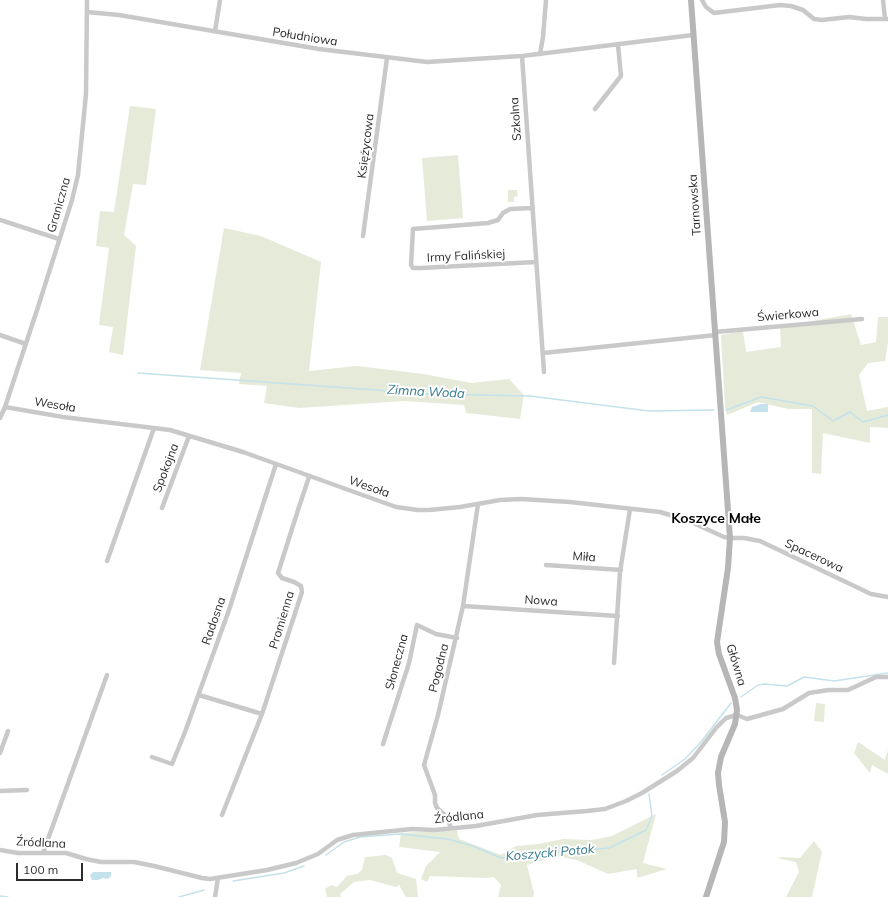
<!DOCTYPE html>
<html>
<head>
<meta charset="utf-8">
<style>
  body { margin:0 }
  #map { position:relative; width:888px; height:897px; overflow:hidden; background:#fff; font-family:Mulish,sans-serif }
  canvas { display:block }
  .scale { position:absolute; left:16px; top:863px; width:67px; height:18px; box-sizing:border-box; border:2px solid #2c2c2c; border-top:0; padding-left:5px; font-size:12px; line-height:14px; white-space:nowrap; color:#2c2c2c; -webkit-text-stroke:3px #fff; paint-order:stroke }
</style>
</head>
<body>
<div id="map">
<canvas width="888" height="897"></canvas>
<div class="scale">100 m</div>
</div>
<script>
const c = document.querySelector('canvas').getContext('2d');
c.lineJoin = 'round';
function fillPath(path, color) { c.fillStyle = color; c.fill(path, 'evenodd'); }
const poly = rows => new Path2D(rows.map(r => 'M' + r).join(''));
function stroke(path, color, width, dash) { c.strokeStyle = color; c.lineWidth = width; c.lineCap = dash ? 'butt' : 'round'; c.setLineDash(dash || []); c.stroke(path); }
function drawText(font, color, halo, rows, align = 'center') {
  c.font = font + ' Mulish,sans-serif'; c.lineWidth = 4; c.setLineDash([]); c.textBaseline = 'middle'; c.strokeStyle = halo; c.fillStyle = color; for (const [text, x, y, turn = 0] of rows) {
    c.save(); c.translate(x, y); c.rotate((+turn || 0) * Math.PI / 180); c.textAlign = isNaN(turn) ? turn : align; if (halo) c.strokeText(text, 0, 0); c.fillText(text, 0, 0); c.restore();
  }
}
fillPath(poly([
  [130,106,156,109,146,185,133,184,124,235,136,246,123,355,109,352,113,327,99,325,109,248,96,246,100,211,114,212],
  [458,155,463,218,427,221,422,158],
  [508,190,517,190,518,196,514,197,514,202,508,202],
  [224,228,261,236,321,262,309,371,357,366,423,374,472,383,509,379,524,395,520,419,466,413,464,405,404,401,299,408,264,403,267,386,239,384,241,373,200,370],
  [851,314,861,345,876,342,878,317,888,317,888,342,885,361,868,363,859,375,867,411,888,407,888,428,870,427,870,443,823,433,821,474,812,473,812,409,788,409,758,402,727,415,725,407,721,335,743,331,746,352,781,347,780,327],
  [816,703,825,704,824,722,814,721],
  [858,742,885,760,888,750,888,774,872,765,870,773,854,753],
  [656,814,643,863,667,869,637,878,637,869,608,874,577,860,555,856,527,865,534,893,533,897,498,897,501,885,494,877,486,878,430,876,427,882,421,879,426,866,440,852,399,847,401,833,457,830,459,839,501,855,516,846,539,844,563,839,592,840,612,836],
  [814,841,822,852,812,897,786,897,799,872,796,862,781,859,778,857,800,858],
  [386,855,392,858,397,873,416,879,418,897,406,897,399,885,396,887,370,880,354,882,340,894,341,897,327,897,325,889,331,885,337,887,347,876,357,874,362,870,365,857]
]), '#e5ebd8');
fillPath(poly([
  [761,404,768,404,768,412,750,412,752,407],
  [93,872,111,872,111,876,108,879,103,878,98,880,92,880,90,875]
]), '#c3e2ec');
stroke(poly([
  [138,373,432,394,530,396,649,411,714,410],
  [726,410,761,397,813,406,833,421,850,412,863,422,888,415],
  [741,697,758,685,764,684,787,686,804,677,834,681,888,673],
  [662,775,685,759,701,742,731,703],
  [326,855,344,842,360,837,400,834,447,839,473,846,501,858,609,848,646,830,652,816,649,794],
  [233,881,284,873,304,866],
  [0,896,8,897],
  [179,897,204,890]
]), '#c3e2ec', 1.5);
stroke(poly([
  [702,0,706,7,714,13,780,5,791,6,803,10,814,19,822,20,849,17,866,19,888,19],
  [883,0,885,19],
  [87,12,119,15,319,49,427,62,522,56,693,35],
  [215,31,220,0],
  [540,54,543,37,546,0],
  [522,56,544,372],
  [595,109,621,76,618,45],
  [533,208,510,209,503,213,498,220,488,223,413,229,411,265,413,268,421,268,536,262],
  [0,220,59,239],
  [363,236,387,58],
  [715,332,862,319],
  [0,335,26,344],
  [543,353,716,335],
  [5,407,63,417,170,430,243,452,396,507,418,510,429,510,460,507,500,500,521,499,570,502,660,512,687,520,724,537,730,538,744,538,760,541,871,594,888,597],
  [0,418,5,407,38,307,72,200,78,175,86,94,87,0],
  [162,508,189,436],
  [107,561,154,428],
  [546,565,621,570],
  [463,606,618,616],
  [614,663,620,572,630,509],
  [199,695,262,714],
  [383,744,409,663,417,625,436,634,457,638],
  [0,753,8,731],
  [152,757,172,764,185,732,229,610,276,464],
  [0,791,27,790],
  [222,815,262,714,302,592,301,586,294,582,282,578,278,573,298,510,309,477],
  [451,828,447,817,437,808,435,803,435,795,424,765,438,715,463,606,478,504],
  [0,850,18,853,66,853,86,859,101,862,134,862,154,866,202,878,210,879,267,870,296,863,318,854,337,840,353,835,412,829,434,830,476,826,537,815,587,811,605,809,626,801,642,793,677,771,693,758,716,728,726,718,737,715,747,719,783,709,809,693,828,690,848,690,876,677,888,677],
  [43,853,107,675],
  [215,897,218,878]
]), '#c9c9c9', 4.5);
stroke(poly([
  [691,0,730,538,728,568,717,642,719,654,735,698,737,710,735,724,721,757,718,773,719,785,725,822,724,842,706,897]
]), '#b6b6b6', 6);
drawText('12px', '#2c2c2c', '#fff', [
  ["Południowa",305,37,9],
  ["Szkolna",516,119,-94],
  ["Księżycowa",366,146,-83],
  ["Graniczna",59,205,-74],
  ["Tarnowska",695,205,-94],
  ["Irmy Falińskiej",466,256,-3],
  ["Świerkowa",788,315,-5],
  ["Wesoła",55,405,9],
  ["Spokojna",166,468,-69],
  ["Wesoła",369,487,19],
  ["Spacerowa",814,556,25],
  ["Miła",584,557,4],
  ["Nowa",541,601,4],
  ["Promienna",282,620,-73],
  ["Radosna",214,621,-71],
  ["Słoneczna",397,662,-75],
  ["Główna",736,665,73],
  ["Pogodna",439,668,-76],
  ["Źródlana",459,817,-6],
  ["Źródlana",41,843,3]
]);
drawText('italic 13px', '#377b91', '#fff', [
  ["Zimna Woda",426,392,3],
  ["Koszycki Potok",550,853,-5]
]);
drawText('bold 14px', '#000', '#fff', [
  ["Koszyce Małe",716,519]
]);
</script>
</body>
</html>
